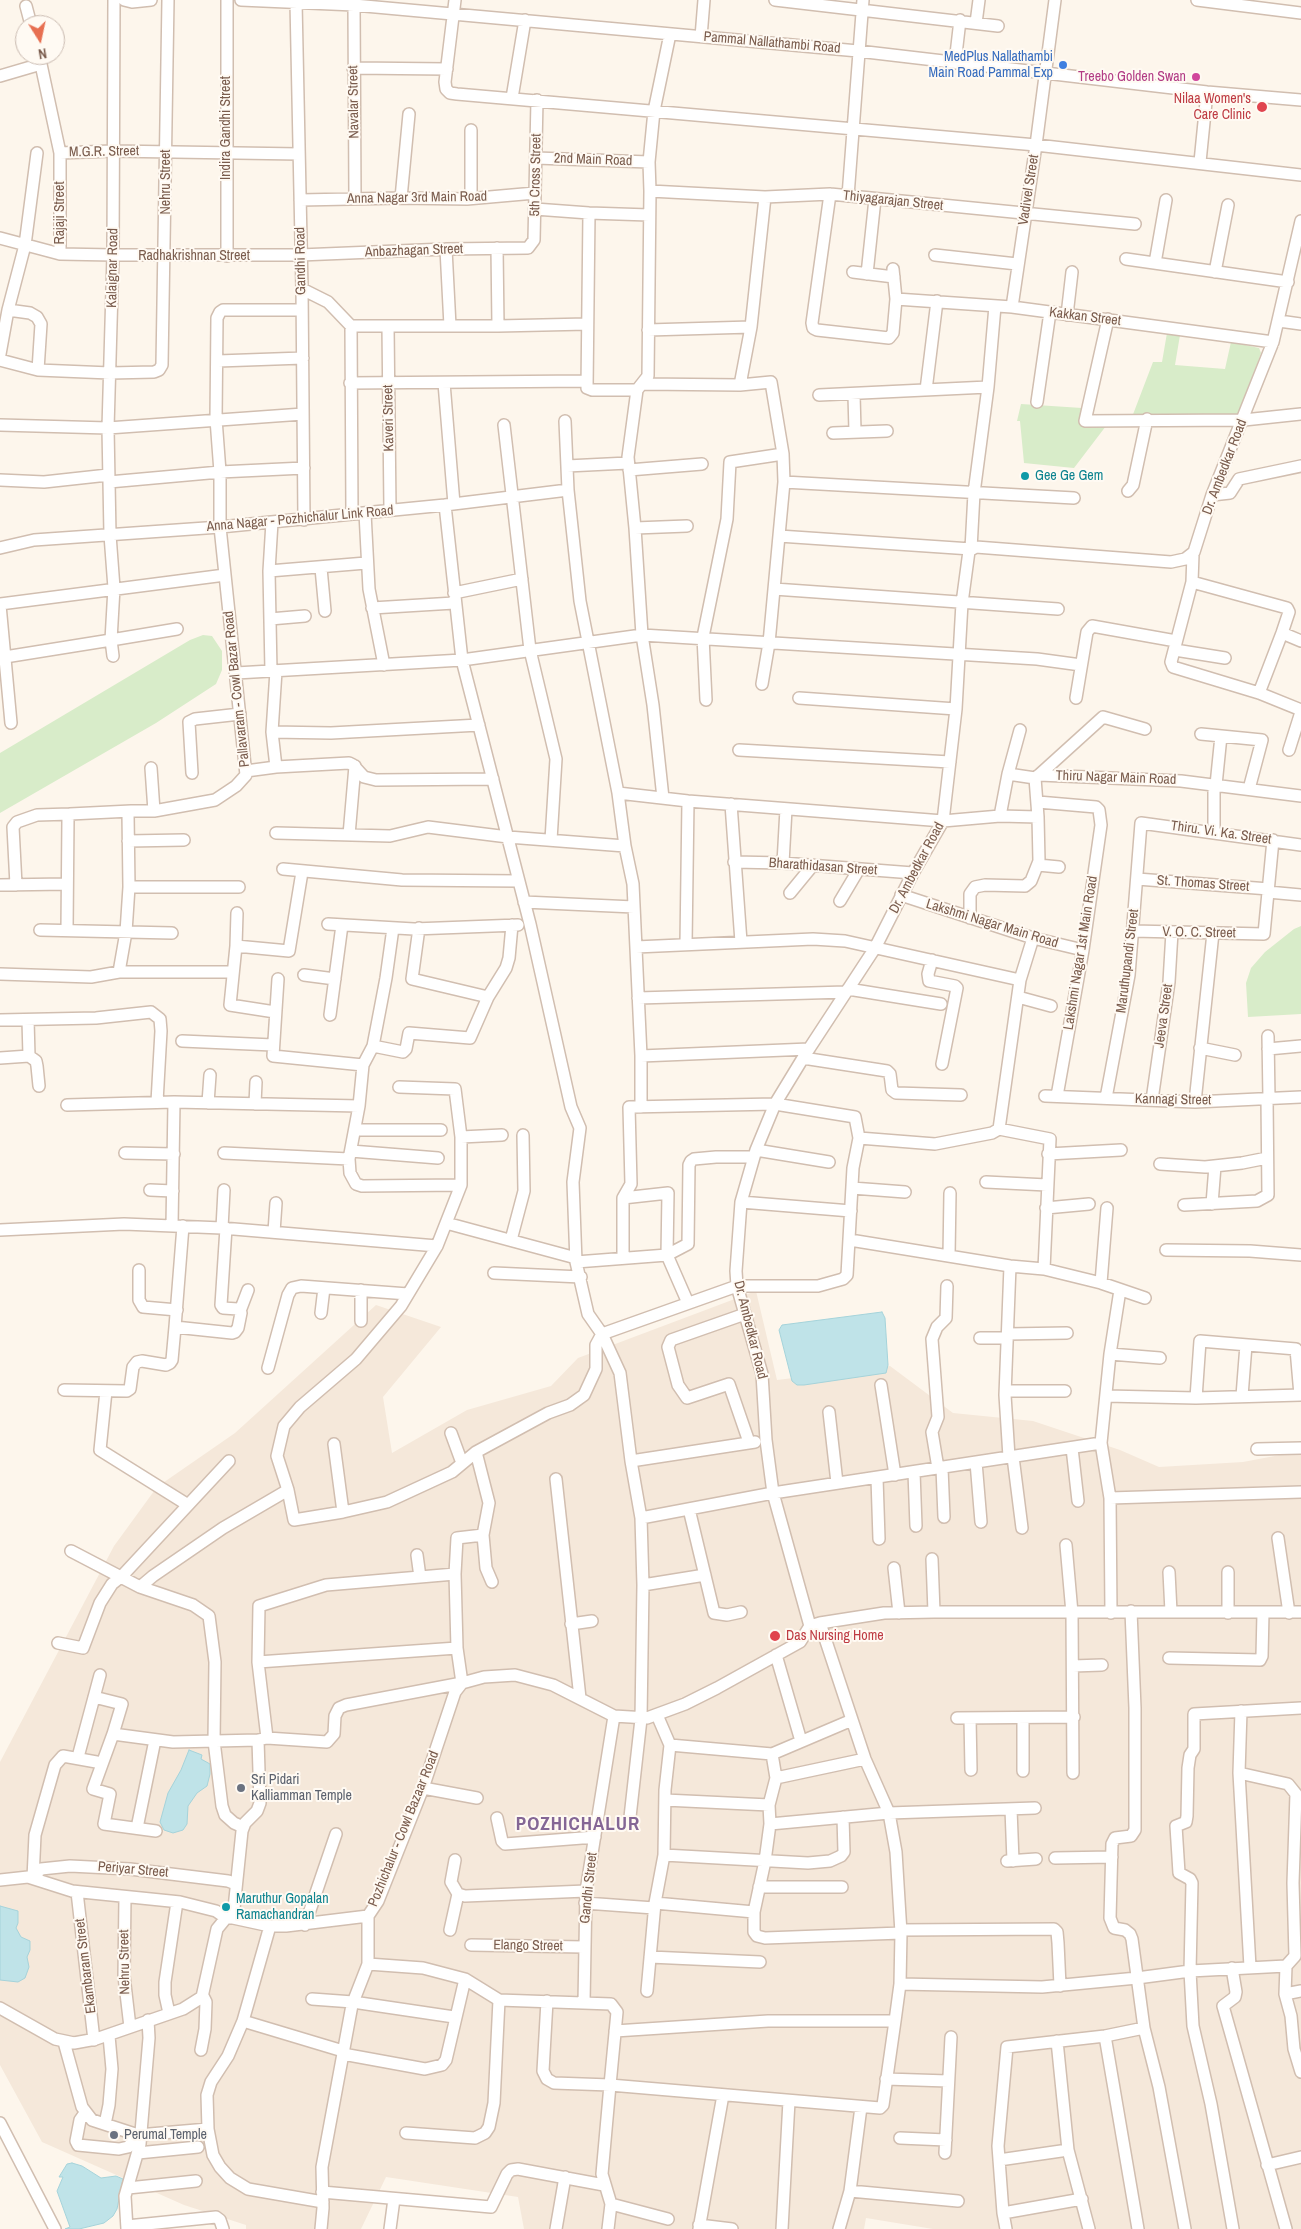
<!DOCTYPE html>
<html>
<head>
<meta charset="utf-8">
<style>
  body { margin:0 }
  #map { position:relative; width:1301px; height:2229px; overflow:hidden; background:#fdf6ec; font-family:"Archivo Narrow",sans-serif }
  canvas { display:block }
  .north { position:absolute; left:15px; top:15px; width:50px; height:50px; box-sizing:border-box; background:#fffaf3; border:1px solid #cabbb1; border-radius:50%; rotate:170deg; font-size:14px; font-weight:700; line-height:20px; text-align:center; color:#7a5c4d }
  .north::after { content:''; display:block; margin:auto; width:18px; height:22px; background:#e76f51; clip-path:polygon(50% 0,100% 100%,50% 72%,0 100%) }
</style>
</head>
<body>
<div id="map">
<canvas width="1301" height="2229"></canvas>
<div class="north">N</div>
</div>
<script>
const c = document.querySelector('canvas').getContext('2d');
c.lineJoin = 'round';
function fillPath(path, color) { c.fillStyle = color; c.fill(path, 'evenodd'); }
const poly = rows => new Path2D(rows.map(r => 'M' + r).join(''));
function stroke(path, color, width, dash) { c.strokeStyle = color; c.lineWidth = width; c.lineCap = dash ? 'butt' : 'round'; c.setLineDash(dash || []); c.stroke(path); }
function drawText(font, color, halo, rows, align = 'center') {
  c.font = font + ' "Archivo Narrow",sans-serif'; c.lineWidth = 4; c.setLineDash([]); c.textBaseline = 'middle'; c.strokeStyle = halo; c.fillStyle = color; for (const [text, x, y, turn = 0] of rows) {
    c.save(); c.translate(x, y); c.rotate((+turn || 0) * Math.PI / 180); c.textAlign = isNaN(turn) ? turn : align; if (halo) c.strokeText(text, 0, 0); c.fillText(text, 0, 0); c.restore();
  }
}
fillPath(poly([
  [756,1291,777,1380,890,1366,953,1413,1033,1421,1120,1450,1159,1467,1243,1462,1301,1451,1301,2229,933,2229,866,2218,864,2229,524,2229,518,2197,386,2177,361,2229,246,2229,246,2225,184,2205,42,2142,0,2065,0,1762,114,1546,157,1487,235,1433,376,1305,441,1327,383,1397,392,1453,467,1410,551,1386,578,1358]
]), '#f5e8da');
fillPath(poly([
  [1167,333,1180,335,1175,365,1225,369,1231,342,1259,348,1261,353,1240,413,1237,415,1132,417,1153,362,1162,362],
  [1021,404,1082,408,1106,426,1074,468,1024,463,1020,421,1017,421],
  [203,635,212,636,222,651,222,670,216,684,156,723,0,813,0,753,190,640],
  [1301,926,1301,1014,1248,1017,1246,983,1251,968,1265,952,1294,929]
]), '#d8ecc9');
const water = poly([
  [882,1312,885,1318,888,1365,886,1373,804,1385,797,1385,792,1381,779,1330,782,1325,882,1312],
  [189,1750,202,1755,201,1759,210,1764,210,1774,207,1786,197,1793,188,1806,187,1824,183,1830,173,1833,164,1830,160,1822,168,1793,181,1770,189,1750],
  [0,1906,18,1911,18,1923,16,1928,21,1937,30,1941,30,1950,27,1957,29,1967,25,1978,18,1982,0,1980,0,1906],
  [72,2163,82,2166,101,2178,116,2176,123,2179,117,2209,113,2216,104,2223,79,2229,65,2229,70,2227,57,2191,63,2177,59,2177,67,2164,72,2163]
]);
fillPath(water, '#bfe3e8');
stroke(water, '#a5d3da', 1);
const minor = poly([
  [124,0,132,2,151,0],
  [227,0,227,256],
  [241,0,354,5,858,51,1207,92,1301,100],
  [455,0,445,82,446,89,450,93,457,94,1036,145,1301,175],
  [775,0,998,26],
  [1197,0,1301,13],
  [296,2,302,289,304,520],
  [354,5,355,199],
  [26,6,31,25],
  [976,23,979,0],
  [701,37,704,0],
  [39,55,60,153,60,254],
  [955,63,960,20],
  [353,68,447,69],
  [0,76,41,64],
  [512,98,525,20],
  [60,153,112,151,299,154],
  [536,158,649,162],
  [1200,162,1207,92],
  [650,191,765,197,830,194,1135,224],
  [830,194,812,323,813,328,817,330,889,338,893,333,896,299,893,269],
  [848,196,863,0],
  [401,198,409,114],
  [471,198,471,130],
  [300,200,401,198,467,199,535,193],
  [535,209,589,213,649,215],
  [589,213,587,388,592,390,637,390],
  [0,238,60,254,113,255,300,255,446,249,528,248,534,240,537,100],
  [497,248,498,326],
  [446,249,450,326],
  [935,255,1017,264],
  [1126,259,1288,282],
  [1155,263,1166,200],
  [853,272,894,277],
  [1215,272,1228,205],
  [867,274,875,199],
  [302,289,328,302,351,326],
  [896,299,1012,307,1273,342],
  [1012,307,1036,145,1055,0],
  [8,310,30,313,37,317,41,324,38,370],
  [1067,315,1072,272],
  [1108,319,1085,421,1244,420,1301,414],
  [1279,321,1301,324],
  [388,326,390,510],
  [648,330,751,327],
  [0,354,8,310,25,245,37,153],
  [0,360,38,370,110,373,154,372,159,370,162,365,168,0],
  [218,361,303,358],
  [350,383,587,381],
  [444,383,454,504],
  [643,384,740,385,751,327,765,197],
  [740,385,771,382,783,454,784,482,769,643,762,684],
  [926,390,937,301],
  [819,395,988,387],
  [854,395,855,431],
  [1037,402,1050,312],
  [565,421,568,490,580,601,618,793,625,846,633,884,641,1056,641,1107],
  [0,425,108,428,303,414],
  [504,425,530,650,556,759,551,840],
  [833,433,887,431],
  [567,466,628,463],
  [629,470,702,464],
  [0,480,44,482,108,475],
  [109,482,220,472,304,468],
  [784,482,1074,498],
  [1128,491,1133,485,1147,419],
  [1212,495,1230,493,1239,479,1301,466],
  [445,505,568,490],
  [365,513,369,589,384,665],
  [352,514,351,326,498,326,587,324],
  [635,528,687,526],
  [779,536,971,549,974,493,988,387,995,306],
  [0,548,34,540,220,527,445,505,462,660,530,924,571,1107,580,1128,573,1182,576,1262,588,1314,602,1334,620,1373,631,1461,641,1518,643,1585,641,1719,630,1817],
  [1193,554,1192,582,1171,662,1173,667,1259,693,1301,710],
  [321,568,325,611],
  [269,571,366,563],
  [1192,582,1287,608,1289,612,1282,633,1259,693],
  [774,589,1058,609],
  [454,593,522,579],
  [0,604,225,575],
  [0,605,11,723],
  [372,608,454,603],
  [270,619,305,616],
  [1282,633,1301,641],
  [1175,650,1225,658],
  [113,656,111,640,177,629],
  [5,657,111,640,114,588,110,535,108,428,113,255,114,0],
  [271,671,269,571,272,522],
  [236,673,462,660,642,635,1037,659,1081,665],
  [799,698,956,709],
  [1076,698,1087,632,1092,626,1176,641],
  [706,700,703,637,727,519,730,462,783,454],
  [272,732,331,733,479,725],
  [1201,734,1262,740,1249,789],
  [739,750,950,762],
  [1289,750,1301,712],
  [276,767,272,732,276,671],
  [151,768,154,811],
  [246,771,276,767,349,763,353,765,364,777,376,780,493,779],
  [192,773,189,722,195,719,240,714],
  [1008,774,1035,778],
  [1039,775,1103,717,1145,729],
  [1216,785,1221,736],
  [618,793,688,801,943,821,1000,816,1038,817,1035,778,1039,775,1181,781,1301,796],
  [663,798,653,705,642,635,635,528,628,457,637,390,648,376,650,191,649,162,654,111,670,34],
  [1038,802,1096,807,1099,810,1101,825,1083,950,1057,1096],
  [731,804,741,942],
  [1000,816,1008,774,1020,730],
  [1214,832,1214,785],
  [276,833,390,836,428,827,508,837,625,846],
  [349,835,355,766],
  [128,841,184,840],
  [734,862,783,863,913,873],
  [783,863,786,809],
  [1038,865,1059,867],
  [283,869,402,880,519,881],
  [1137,879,1269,889],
  [0,885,66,884],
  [16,885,13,827,17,822,37,815,70,814],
  [129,887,239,887],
  [1268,892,1301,895],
  [790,893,813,865],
  [901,895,1033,938,1083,950],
  [840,901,859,869],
  [524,902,634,907],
  [237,913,236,946,230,1005,275,1012],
  [970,918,970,894,975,887,985,885,1025,886,1031,881,1039,861,1038,817],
  [328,924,414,929,518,925],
  [393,928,386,978,373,1046,363,1065,359,1106,349,1159,350,1173,356,1184,362,1186,461,1185],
  [419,928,412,979,488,997],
  [40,930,172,933],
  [67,930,68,818,70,814,131,811],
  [1133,931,1264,934,1273,840],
  [686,944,688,801],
  [236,946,289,951,302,872],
  [636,947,813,939,845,941,1020,980],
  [932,960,928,974,929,981,955,986,957,988,942,1064],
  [119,972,233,972],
  [0,974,91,977,119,972,126,932,129,887,128,814,131,811,154,811,215,800,236,786,246,775,220,527,220,472,216,419,217,318,220,312,223,310,302,310],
  [304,975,335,979],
  [278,979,273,1056,363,1065],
  [848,989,941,1004],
  [1018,997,1051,1006],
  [638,998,846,992],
  [330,1015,342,925],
  [0,1020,96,1018,151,1012,160,1019,161,1031,157,1102],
  [1268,1036,1269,1099],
  [182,1041,273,1045],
  [373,1046,403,1052,406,1049,409,1033,470,1038,488,997,506,968,509,958,512,925],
  [1200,1048,1235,1055],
  [1268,1049,1301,1046],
  [29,1056,36,1061,37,1066,39,1086],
  [641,1056,809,1049],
  [0,1058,29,1056,28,1020],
  [803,1058,887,1071,890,1074,892,1090,896,1093,961,1095],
  [399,1087,455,1089,461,1137,461,1185,437,1246,401,1306,356,1359,300,1407,284,1426,277,1456,288,1490,294,1520,343,1512,387,1502,452,1472,476,1452,548,1413,570,1405,584,1395,596,1369,596,1345,602,1334,737,1286,818,1286,843,1279,847,1275,853,1168,859,1138,855,1117,775,1104,629,1107,631,1184,623,1198,623,1258],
  [1045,1096,1195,1102,1301,1097],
  [1106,1098,1129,975,1141,823,1301,845],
  [1152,1100,1169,982,1172,932],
  [1195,1102,1213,933],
  [208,1103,210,1075],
  [255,1104,256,1082],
  [67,1105,174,1102,359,1106],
  [999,1129,1050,1139,1044,1269],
  [355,1130,441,1130],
  [461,1137,502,1135],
  [859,1138,935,1144,992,1133,999,1129,1020,980,1033,938],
  [756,1150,829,1162],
  [351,1151,438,1158],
  [125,1153,174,1154],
  [224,1153,349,1159],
  [1048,1154,1121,1150],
  [1160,1164,1205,1167,1242,1163,1267,1158],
  [986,1182,1047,1185],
  [852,1188,905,1192],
  [150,1190,173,1191],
  [623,1198,668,1193,667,1255,688,1303],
  [741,1202,851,1211],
  [1212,1204,1215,1166],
  [1184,1205,1257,1201,1268,1195,1267,1099],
  [1046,1208,1089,1204],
  [446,1223,576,1258],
  [172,1226,174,1102],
  [183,1226,175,1327,232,1333,235,1332,238,1328,241,1313,238,1309,223,1308,221,1305,226,1228],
  [222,1228,224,1190],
  [0,1230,124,1224,222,1228,437,1246],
  [274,1232,276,1203],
  [511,1240,524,1191,523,1135],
  [850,1240,1010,1266,1044,1269,1101,1283,1145,1298],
  [1166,1250,1250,1251,1301,1255],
  [949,1256,950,1193],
  [576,1262,667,1255,688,1244,689,1165,691,1161,694,1159,716,1157,754,1157],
  [139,1270,139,1300,143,1307,177,1310],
  [494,1273,581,1277],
  [1101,1283,1107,1208],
  [240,1311,248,1290],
  [321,1313,324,1288],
  [745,1314,671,1340,668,1347,678,1385,687,1398,729,1384,749,1442],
  [361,1321,361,1290],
  [1008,1334,1067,1333],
  [980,1338,1007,1338],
  [1110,1354,1160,1358],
  [268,1368,288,1295,292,1288,301,1286,408,1294],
  [881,1385,895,1475],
  [64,1390,127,1391,130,1389,133,1367,137,1362,142,1361,166,1365,170,1363,172,1360,175,1327],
  [106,1391,100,1450,188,1505],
  [1006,1391,1065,1391],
  [1106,1396,1196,1398,1301,1395],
  [1242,1396,1246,1345],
  [1196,1398,1200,1341,1296,1349,1300,1395],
  [829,1412,837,1483],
  [451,1433,462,1463],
  [334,1444,343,1512],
  [1072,1448,1078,1501],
  [1257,1449,1301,1448],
  [476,1452,489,1503,483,1535,486,1568,492,1582],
  [1009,1457,1005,1395,1010,1266],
  [1013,1457,1022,1528],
  [631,1461,755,1442],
  [976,1462,981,1522],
  [938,1468,932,1432,938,1417,932,1339,937,1327,946,1318,947,1286],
  [942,1468,944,1517],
  [914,1472,916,1526],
  [877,1478,879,1539],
  [556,1479,580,1698],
  [1110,1498,1301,1492],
  [689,1509,714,1613,727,1615,741,1612],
  [641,1518,773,1493,1101,1443],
  [1278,1538,1289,1613],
  [1066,1545,1072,1613,1073,1773],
  [71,1551,140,1587,193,1605,209,1616,215,1662,214,1741,222,1806,225,1815,234,1823,243,1827],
  [417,1555,420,1577],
  [932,1559,934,1612],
  [894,1568,899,1613],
  [1169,1572,1171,1612],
  [1228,1572,1228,1613],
  [643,1585,705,1575],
  [140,1587,153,1576,223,1528,288,1490],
  [1131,1611,1135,1708,1135,1830,1131,1836,1115,1838,1112,1844,1110,1918,1114,1928,1125,1930,1130,1934,1132,1939,1144,2028,1159,2087,1185,2229],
  [1111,1613,1110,1498,1101,1443,1110,1354,1120,1290],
  [820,1623,884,1613,934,1612,1301,1612],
  [571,1624,592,1621],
  [810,1626,773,1493,766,1440,762,1374,737,1286,736,1271,741,1202,756,1150,775,1104,803,1058,875,948,913,873,943,821,956,709,962,603,969,551,976,547,1171,562,1185,559,1194,552,1212,495,1273,342,1301,221],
  [58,1643,83,1648,100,1603,112,1584,122,1576,229,1461],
  [457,1648,455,1574,457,1538,483,1535],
  [776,1655,801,1741],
  [1169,1658,1260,1660,1262,1656,1263,1613],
  [1073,1666,1102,1665],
  [94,1697,122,1704,113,1734],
  [1241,1711,1239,1773,1250,1967],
  [957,1718,1074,1717],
  [970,1718,971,1770],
  [267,1738,258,1662,259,1606,326,1585,455,1574],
  [670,1745,772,1754,852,1720],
  [772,1754,776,1778,769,1805,770,1824,765,1861,754,1912,754,1932,757,1936,765,1938,901,1933],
  [78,1757,100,1675],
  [1023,1771,1023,1718],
  [776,1778,865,1759],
  [423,1788,477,1798],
  [665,1800,769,1805],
  [1011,1809,1013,1861],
  [497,1818,502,1841,505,1844,595,1837],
  [770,1824,889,1813,1035,1808],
  [137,1828,155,1740],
  [156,1831,104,1824,110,1794,93,1789,113,1734,173,1742,258,1740,267,1738,327,1742,334,1734,335,1716,339,1708,346,1705,462,1683,457,1648,258,1662],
  [664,1855,808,1863,830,1861,841,1856,844,1852,843,1817],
  [1055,1858,1112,1857],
  [455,1860,451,1882,458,1894,465,1896,586,1891],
  [1007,1861,1036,1859],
  [33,1878,41,1869,70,1866,130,1869,228,1881,236,1884],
  [33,1878,35,1835,55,1765,63,1756,102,1763],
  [0,1880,28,1877,72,1891,180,1902,216,1911,226,1918],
  [759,1887,842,1887],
  [77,1892,94,2040],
  [125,1897,124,1976,130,2027],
  [585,1903,654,1908],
  [655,1903,754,1912],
  [233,1918,242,1831,245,1823,257,1811,260,1803,258,1740],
  [305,1925,336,1834],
  [270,1926,243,2021,228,2056,211,2082,207,2095,208,2129,213,2155,220,2167,230,2178,248,2189,323,2202],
  [450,1930,458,1894],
  [900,1930,1054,1929,1057,1932,1058,1943,1060,1986],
  [471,1945,584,1947],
  [650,1957,760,1962],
  [368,1964,423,1968,465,1979,499,2000,611,2004,617,2012,610,2085,880,2108,883,2105,895,2021],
  [1286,1966,1285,1994,1291,2016,1294,2049,1301,2072],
  [1232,1968,1236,1992,1235,1997,1223,2006,1286,2229],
  [900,1984,1042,1987,1137,1978,1190,1971,1286,1966,1295,1956,1293,1883,1296,1794,1288,1784,1239,1773],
  [647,1991,655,1903,664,1855,665,1790,670,1745,657,1715],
  [1285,1994,1301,1991],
  [312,1999,353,2002,454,2017],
  [547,2001,543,2071,547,2079,554,2083,610,2085,602,2174,611,2204,608,2229],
  [584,2002,586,1891,614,1716],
  [0,2008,55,2039,74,2043,96,2039,183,2009,202,1997,217,1929,226,1918,233,1918,270,1926,286,1926,368,1916,378,1901,423,1788,455,1692,462,1683,484,1677,515,1675,553,1685,614,1716,647,1718,685,1704,717,1688,800,1642,810,1626],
  [169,2013,165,1995,165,1982,177,1902],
  [243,2021,343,2051],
  [615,2031,768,2021,895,2021,900,1984,901,1933,896,1852,889,1813,865,1759,820,1623,810,1626],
  [1105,2036,1138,2229],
  [1057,2041,1068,2150,1089,2229],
  [64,2042,82,2107,92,2120,138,2135,208,2129],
  [201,2050,205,2029,206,2002,203,1996],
  [343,2054,425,2069,442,2065,446,2060,465,1979],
  [886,2079,948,2081],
  [85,2113,80,2120,76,2141,78,2145,119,2149,128,2147,132,2143,135,2134],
  [0,2123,55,2229],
  [105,2124,109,2105,112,2069,109,2036],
  [406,2133,475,2138,485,2133,489,2127,494,2103,499,2000],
  [900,2138,946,2140],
  [138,2153,198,2147],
  [945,2153,951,2037],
  [999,2160,1068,2150],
  [1267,2165,1301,2157],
  [128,2188,196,2181],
  [850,2191,958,2201],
  [322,2192,491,2207,507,2174,511,2170,518,2169,604,2185],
  [611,2204,668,2219],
  [1003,2213,998,2146,1007,2047,1105,2036,1144,2028],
  [699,2225,732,2229],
  [127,2226,216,2217,220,2220,223,2229],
  [127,2229,125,2196,140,2144,149,2038,148,2020],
  [321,2229,323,2208,322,2167,352,2005,368,1964,368,1916],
  [390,2229,394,2199],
  [556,2229,565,2177],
  [699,2229,723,2095],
  [782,2229,789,2101],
  [839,2229,850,2191,861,2107],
  [1006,2229,1003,2213,1082,2199],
  [1233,2229,1211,2104,1193,2026,1190,1971,1192,1883,1190,1879,1179,1873,1176,1826,1186,1822,1187,1816,1188,1768,1190,1755,1194,1749,1194,1714,1301,1708]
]);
stroke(minor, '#d1beb0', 14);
stroke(minor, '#fff', 11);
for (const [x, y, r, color] of [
  [1063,65,5,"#3f7fe0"],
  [1196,77,5,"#d1479c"],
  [1262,107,6,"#e0444e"],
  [1025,476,5,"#0f9aa8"],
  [775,1636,6,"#e0444e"],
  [241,1788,5,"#6b7280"],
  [226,1907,5,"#0f9aa8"],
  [114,2135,5,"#6b7280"]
]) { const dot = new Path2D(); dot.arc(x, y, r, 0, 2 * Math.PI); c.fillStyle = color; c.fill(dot); stroke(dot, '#fffaf3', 2); }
drawText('14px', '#7a5c4d', '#fffaf3', [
  ["Pammal Nallathambi Road",772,43,5],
  ["Navalar Street",354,102,-91],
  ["Indira Gandhi Street",226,128,-90],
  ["M.G.R. Street",104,152,-1],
  ["2nd Main Road",593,160,2],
  ["5th Cross Street",536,175,-89],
  ["Nehru Street",166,182,-90],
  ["Vadivel Street",1029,190,-81],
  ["Anna Nagar 3rd Main Road",417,198,-1],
  ["Thiyagarajan Street",893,201,6],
  ["Rajaji Street",60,213,-90],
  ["Anbazhagan Street",414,251,-2],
  ["Radhakrishnan Street",194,256],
  ["Gandhi Road",301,261,-91],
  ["Kalaignar Road",113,268,-89],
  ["Kakkan Street",1085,317,7],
  ["Kaveri Street",389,418,-91],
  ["Dr. Ambedkar Road",1225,467,-69],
  ["Anna Nagar - Pozhichalur Link Road",300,519,-5],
  ["Pallavaram - Cowl Bazar Road",237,689,-96],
  ["Thiru Nagar Main Road",1116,778,2],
  ["Thiru. Vi. Ka. Street",1221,833,8],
  ["Bharathidasan Street",823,867,4],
  ["Dr. Ambedkar Road",917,868,-62],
  ["St. Thomas Street",1203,884,4],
  ["Lakshmi Nagar Main Road",992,924,17],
  ["V. O. C. Street",1199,933,1],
  ["Lakshmi Nagar 1st Main Road",1081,953,-81],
  ["Maruthupandi Street",1128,961,-83],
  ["Jeeva Street",1164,1016,-82],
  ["Kannagi Street",1173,1100,1],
  ["Dr. Ambedkar Road",750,1330,76],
  ["Pozhichalur - Cowl Bazaar Road",404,1829,-68],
  ["Periyar Street",133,1870,5],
  ["Gandhi Street",589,1888,-84],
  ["Elango Street",528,1946,1],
  ["Nehru Street",125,1962,-91],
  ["Ekambaram Street",86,1966,-97]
]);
drawText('14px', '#366cbe', '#fffaf3', [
  ["MedPlus Nallathambi",1053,57],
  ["Main Road Pammal Exp",1053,73]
], 'right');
drawText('14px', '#b23c85', '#fffaf3', [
  ["Treebo Golden Swan",1186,77]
], 'right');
drawText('14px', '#be3a42', '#fffaf3', [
  ["Nilaa Women's",1251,99],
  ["Care Clinic",1251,115],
  ["Das Nursing Home",786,1636,"left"]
], 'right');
drawText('14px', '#0d838f', '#fffaf3', [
  ["Gee Ge Gem",1035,476],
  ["Maruthur Gopalan",236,1899],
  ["Ramachandran",236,1915]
], 'left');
drawText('14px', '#5b616d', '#fffaf3', [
  ["Sri Pidari",251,1780],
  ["Kalliamman Temple",251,1796],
  ["Perumal Temple",124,2135]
], 'left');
c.letterSpacing = '1px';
drawText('bold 19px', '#846695', '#fffaf3', [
  ["POZHICHALUR",578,1825]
]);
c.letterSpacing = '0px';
</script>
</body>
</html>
